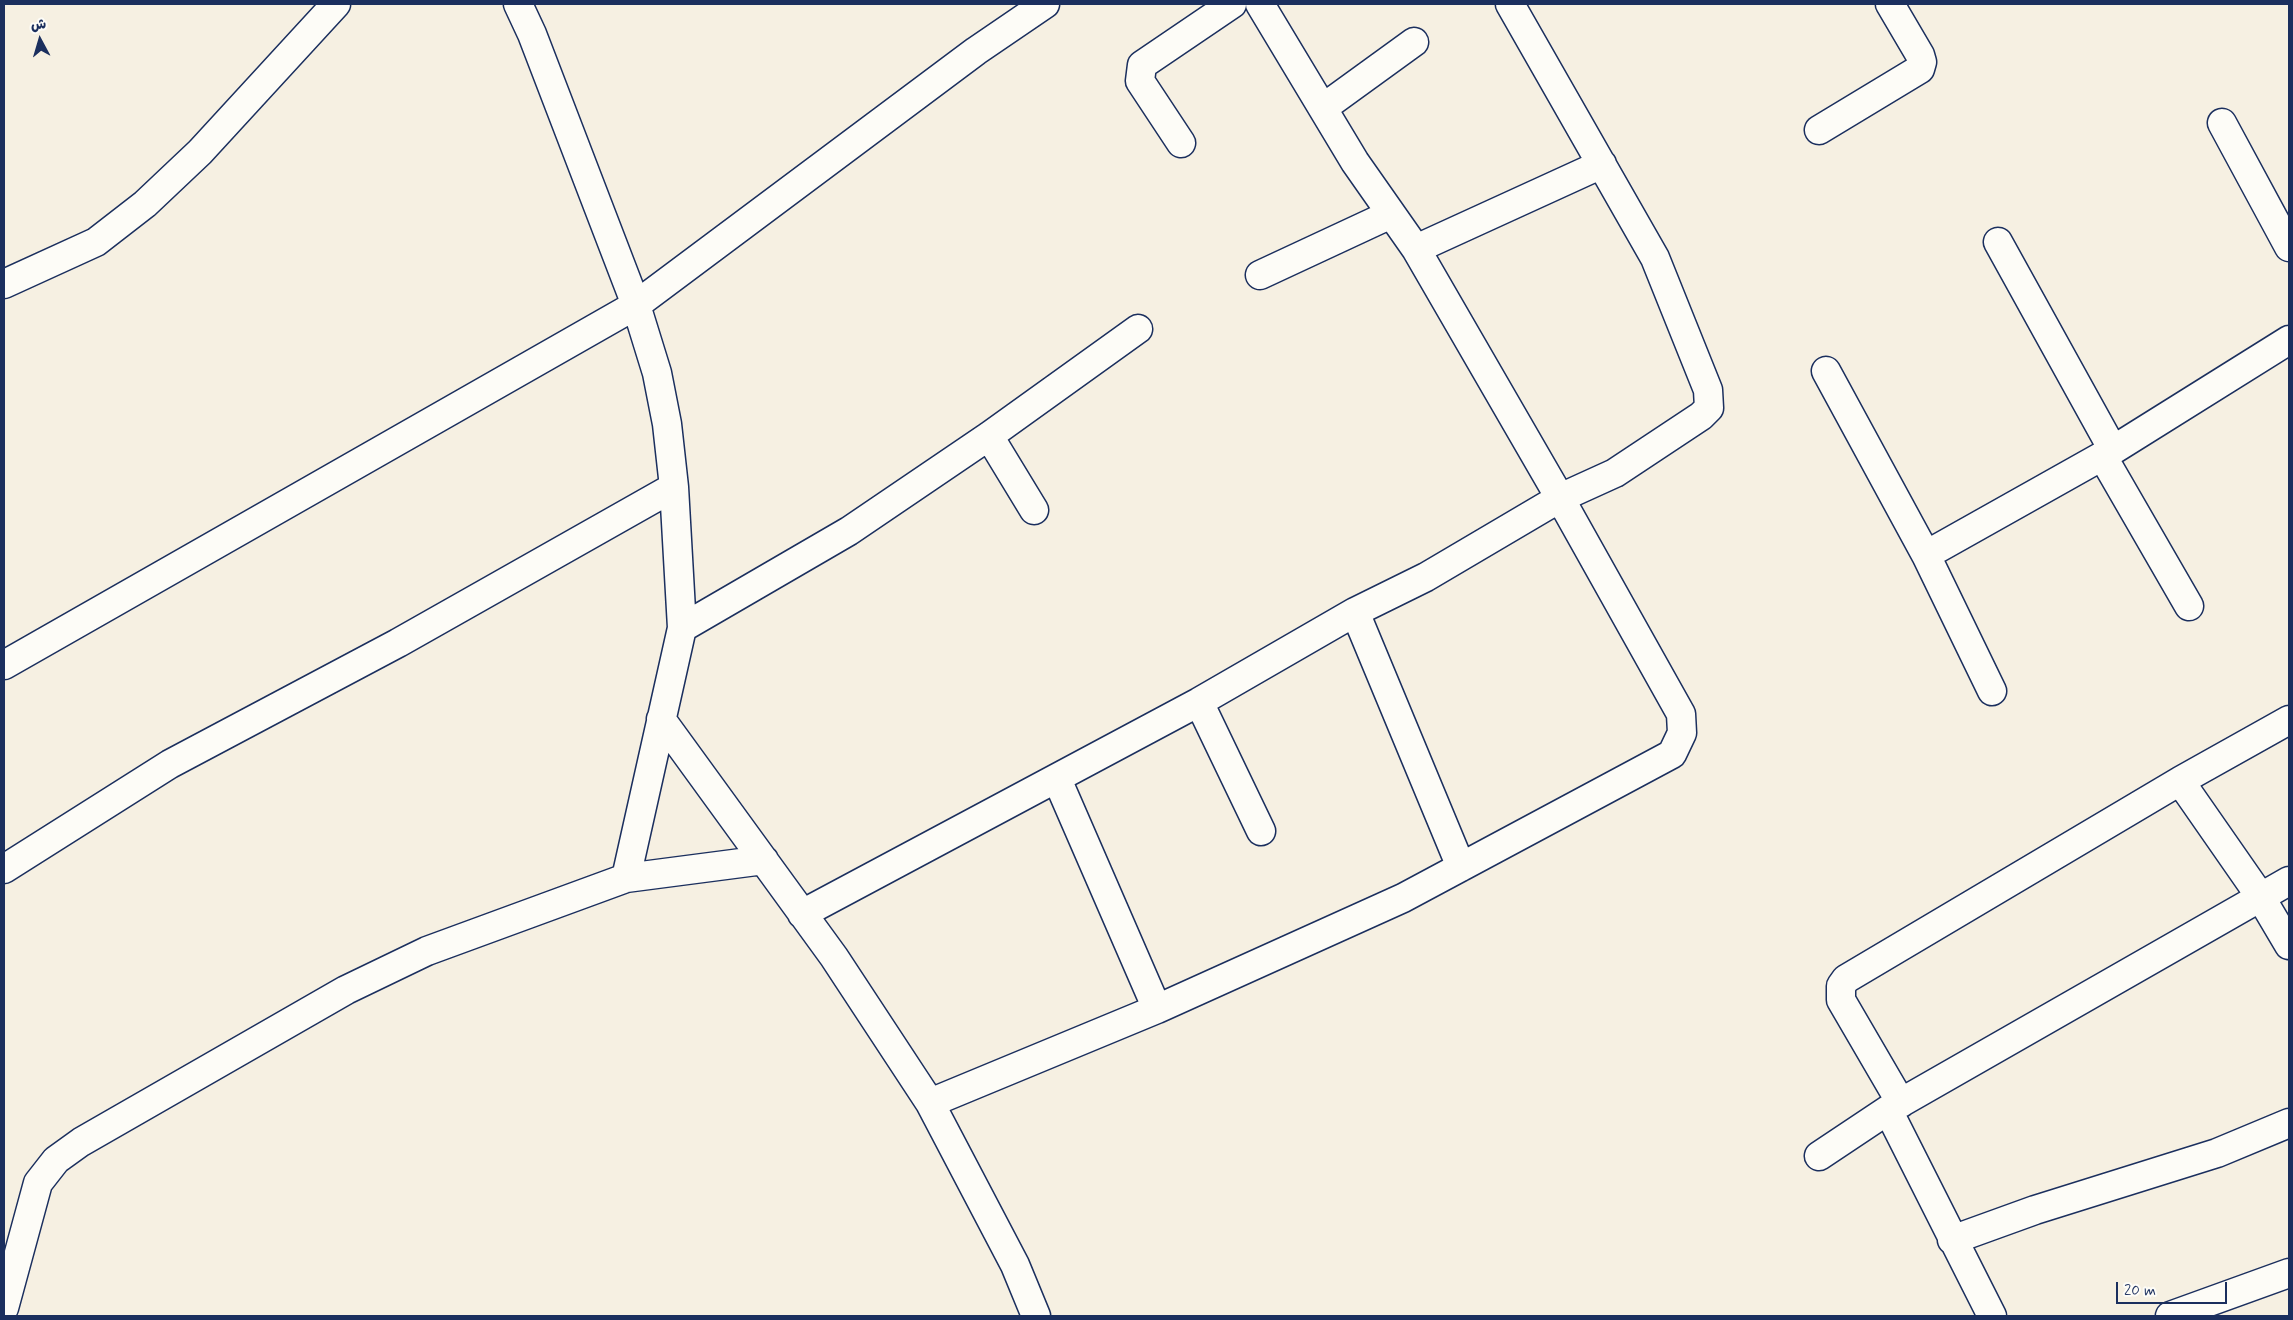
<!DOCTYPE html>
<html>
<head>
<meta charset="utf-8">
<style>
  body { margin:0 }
  #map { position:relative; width:2293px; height:1320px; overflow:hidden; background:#f6f0e2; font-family:Mynerve,"Playpen Sans Arabic",sans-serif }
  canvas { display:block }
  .frame { position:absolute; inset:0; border:5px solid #1b2f5e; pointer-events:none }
  .north { position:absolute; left:15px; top:15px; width:50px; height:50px; -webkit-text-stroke:4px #fdfcf7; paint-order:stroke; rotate:354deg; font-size:14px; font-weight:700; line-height:20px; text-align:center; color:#1b2f5e }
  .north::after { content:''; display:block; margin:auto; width:18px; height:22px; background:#1b2f5e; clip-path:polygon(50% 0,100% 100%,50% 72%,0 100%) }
  .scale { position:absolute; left:2116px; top:1282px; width:111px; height:22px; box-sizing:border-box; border:2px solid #1b2f5e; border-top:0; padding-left:6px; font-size:15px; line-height:18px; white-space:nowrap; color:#1b2f5e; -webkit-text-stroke:4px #fdfcf7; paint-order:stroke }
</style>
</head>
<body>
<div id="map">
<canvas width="2293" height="1320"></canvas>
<div class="frame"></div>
<div class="north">ش</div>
<div class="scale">20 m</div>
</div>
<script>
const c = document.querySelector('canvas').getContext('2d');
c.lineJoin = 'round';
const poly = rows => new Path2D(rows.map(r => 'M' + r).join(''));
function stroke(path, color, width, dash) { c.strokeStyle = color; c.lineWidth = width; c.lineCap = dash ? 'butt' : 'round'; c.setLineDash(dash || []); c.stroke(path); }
const street = poly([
  [518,4,532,34,636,305,657,373,667,424,674,487,682,628,626,878],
  [1323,108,1414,42],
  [2222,123,2289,247],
  [1819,130,1920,69,1922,62,1920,55,1890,4],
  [1181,143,1140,81,1142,65,1232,4],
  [1998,242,2113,450],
  [1416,249,1602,164],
  [1260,275,1391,214],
  [4,284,96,242,145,204,200,152,336,4],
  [1826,371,1926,555,1992,691],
  [989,436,1034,510],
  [2103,457,2189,606],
  [1926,555,2113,450,2289,340],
  [1355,612,1461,867],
  [682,628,849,531,989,436,1138,329],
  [4,665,636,305,976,51,1045,4],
  [1199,702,1261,831],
  [661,719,834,957,930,1103,1015,1265,1036,1316],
  [1057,779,1157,1009],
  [2180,781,2260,896,2289,945],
  [4,869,170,764,398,643,674,487],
  [802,914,1199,702,1355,612,1426,577,1560,498,1615,473,1701,416,1709,408,1708,390,1655,258,1510,4],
  [930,1103,1157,1009,1403,898,1672,754,1682,733,1681,714,1560,498,1416,249,1355,162,1260,4],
  [1901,1103,1841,1000,1841,986,1846,979,2180,781,2289,720],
  [1888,1110,1992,1316],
  [1819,1156,1888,1110,2289,881],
  [1952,1240,2035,1210,2217,1153,2289,1123],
  [4,1308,38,1183,56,1160,81,1142,346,990,427,951,626,878,764,860],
  [2170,1316,2289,1273]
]);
stroke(street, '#1b2f5e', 31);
stroke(street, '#fdfcf7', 28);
</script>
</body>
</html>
